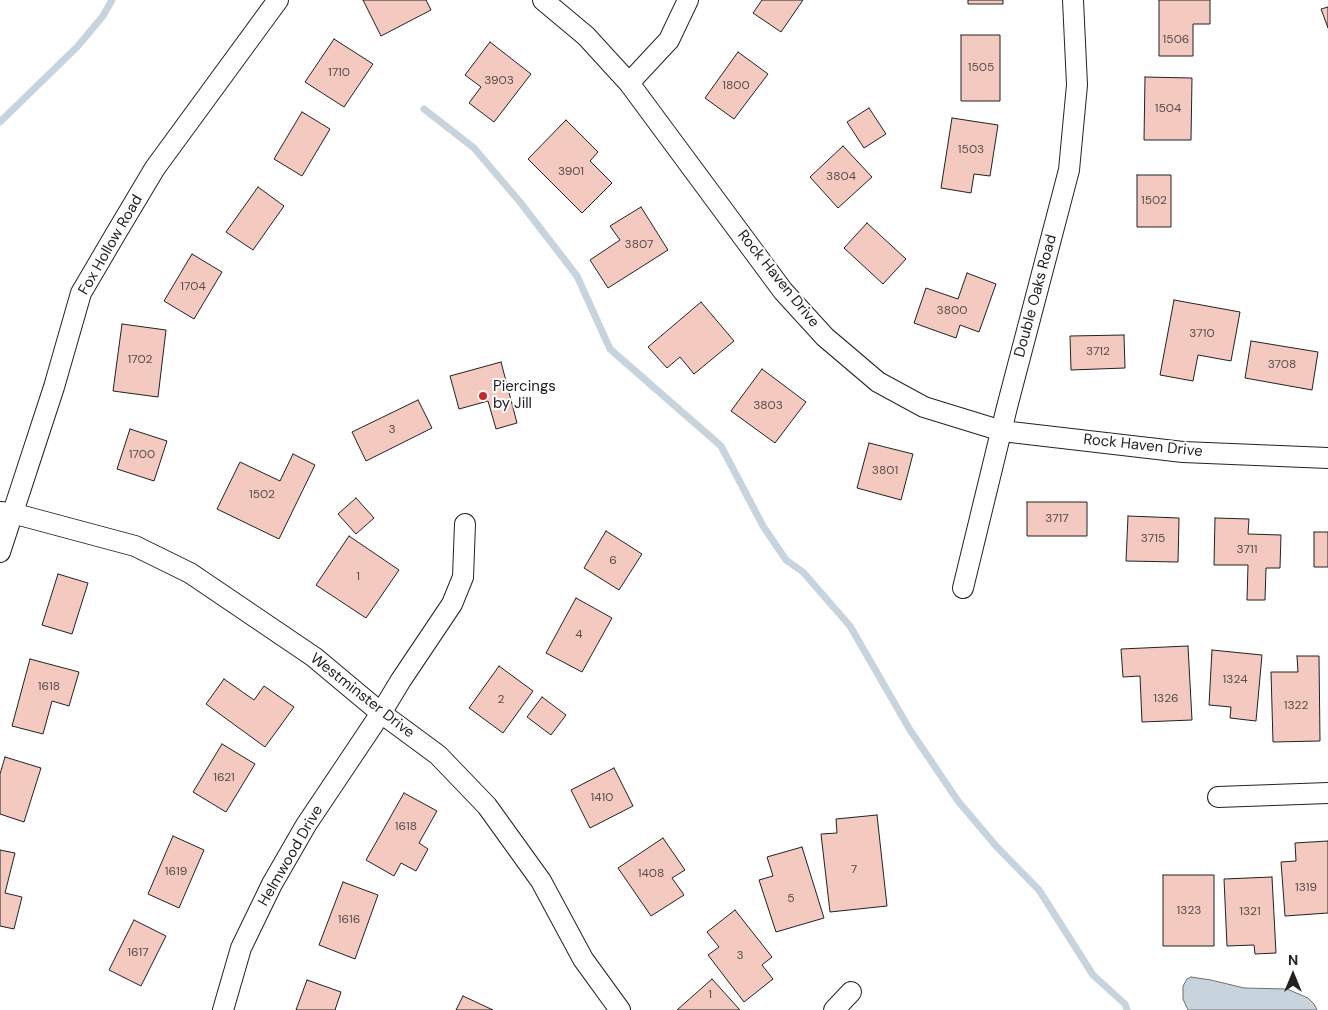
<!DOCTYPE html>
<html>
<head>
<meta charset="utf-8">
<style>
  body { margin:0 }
  #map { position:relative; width:1328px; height:1010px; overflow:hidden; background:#fff; font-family:"DM Sans",sans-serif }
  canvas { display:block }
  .north { position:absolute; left:1268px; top:950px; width:50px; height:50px; -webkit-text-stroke:4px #fff; paint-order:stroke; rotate:0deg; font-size:14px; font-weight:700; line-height:20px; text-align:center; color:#222 }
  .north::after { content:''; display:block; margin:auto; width:18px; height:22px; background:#222; clip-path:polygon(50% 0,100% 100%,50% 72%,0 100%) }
</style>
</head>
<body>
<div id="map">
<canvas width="1328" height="1010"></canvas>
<div class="north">N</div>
</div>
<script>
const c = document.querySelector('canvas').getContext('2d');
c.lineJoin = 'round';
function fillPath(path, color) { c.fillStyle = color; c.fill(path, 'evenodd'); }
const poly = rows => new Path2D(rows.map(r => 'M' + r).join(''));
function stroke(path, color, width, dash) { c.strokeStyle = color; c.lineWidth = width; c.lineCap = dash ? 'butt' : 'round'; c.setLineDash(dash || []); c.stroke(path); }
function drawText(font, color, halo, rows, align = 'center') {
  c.font = font + ' "DM Sans",sans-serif'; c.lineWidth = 4; c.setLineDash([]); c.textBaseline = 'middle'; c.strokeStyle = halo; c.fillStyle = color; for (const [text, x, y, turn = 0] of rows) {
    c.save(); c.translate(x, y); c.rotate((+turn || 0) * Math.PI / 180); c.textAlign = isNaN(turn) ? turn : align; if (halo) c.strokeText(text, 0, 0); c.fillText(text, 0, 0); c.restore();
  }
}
const water = poly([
  [1191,977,1211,980,1244,988,1287,989,1308,998,1314,1004,1317,1010,1188,1010,1183,999,1183,986,1187,979,1191,977]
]);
fillPath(water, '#c7d3dd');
stroke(water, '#6f6f6f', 1);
stroke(poly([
  [424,109,474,148,520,202,577,276,610,349,721,446,763,526,786,560,803,572,850,626,910,730,958,801,996,846,1039,890,1093,975,1125,1004,1127,1010],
  [0,122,77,47,103,16,112,0]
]), '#c7d3dd', 7);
const building = poly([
  [363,0,426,0,431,10,381,36,363,0],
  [762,0,803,0,781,32,753,13,762,0],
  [968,0,1003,0,1003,4,968,4,968,0],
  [1159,0,1210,0,1210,24,1193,24,1193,56,1159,56,1159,0],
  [1328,7,1328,28,1321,9,1328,7],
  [961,35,1000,35,1000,101,961,101,961,35],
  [334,39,373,64,344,107,305,82,334,39],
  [490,42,531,74,494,122,469,103,481,87,465,75,490,42],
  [738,52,768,74,734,119,705,98,738,52],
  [1145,77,1192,78,1191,140,1144,140,1145,77],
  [869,108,886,134,864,148,847,122,869,108],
  [302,112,330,129,302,176,274,159,302,112],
  [952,118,998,125,990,176,974,174,971,193,941,188,952,118],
  [566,120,598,152,590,161,612,183,582,213,528,159,566,120],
  [843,146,872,177,838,208,810,177,843,146],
  [1137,175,1171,175,1171,227,1137,227,1137,175],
  [258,187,284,206,253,250,226,232,258,187],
  [641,207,668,250,608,288,590,260,620,240,610,226,641,207],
  [867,223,906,259,883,284,844,248,867,223],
  [192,254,222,272,194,319,164,301,192,254],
  [967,273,996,284,979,332,960,325,956,338,914,323,926,288,958,299,967,273],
  [1174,300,1240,312,1231,361,1198,355,1193,381,1160,375,1174,300],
  [701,302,734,341,694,374,680,357,667,368,648,347,701,302],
  [122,324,166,330,158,397,113,391,122,324],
  [1124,335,1125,368,1071,370,1070,336,1124,335],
  [1251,341,1318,352,1312,390,1245,378,1251,341],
  [501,362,517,423,496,429,488,401,459,409,450,376,501,362],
  [762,369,806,402,775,443,731,411,762,369],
  [418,400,432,428,366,461,352,432,418,400],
  [130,429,167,441,154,481,117,469,130,429],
  [869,443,913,454,901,500,857,488,869,443],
  [293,454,315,465,279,539,217,509,240,462,280,481,293,454],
  [356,498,374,518,356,534,338,514,356,498],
  [1027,502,1087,502,1087,536,1027,536,1027,502],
  [1128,516,1179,518,1178,562,1126,561,1128,516],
  [1215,518,1249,519,1248,534,1281,535,1280,568,1266,568,1265,600,1247,600,1248,565,1214,565,1215,518],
  [606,531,642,554,619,590,584,568,606,531],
  [1314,532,1328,532,1328,567,1314,567,1314,532],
  [349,536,399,570,366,618,316,585,349,536],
  [58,574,88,583,72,634,42,625,58,574],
  [576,598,612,618,582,672,546,653,576,598],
  [1188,646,1192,720,1142,722,1140,676,1123,677,1121,649,1188,646],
  [1212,650,1262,655,1256,721,1230,718,1231,707,1209,705,1212,650],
  [1297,656,1319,656,1320,741,1273,742,1271,672,1298,672,1297,656],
  [30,659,79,672,69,706,52,701,43,734,12,726,30,659],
  [499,666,533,691,503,733,469,708,499,666],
  [224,679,254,700,264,686,294,707,265,747,206,704,224,679],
  [542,697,566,715,551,735,527,717,542,697],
  [222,744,255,764,226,812,193,792,222,744],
  [5,757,41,768,24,822,0,814,0,774,5,757],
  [614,768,633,806,590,828,571,790,614,768],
  [404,793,437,811,419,843,428,849,416,871,401,863,394,876,366,860,404,793],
  [877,815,887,906,830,912,821,834,837,833,836,819,877,815],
  [173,836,204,850,179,908,148,894,173,836],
  [663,838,685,870,672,878,684,895,651,916,618,868,663,838],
  [1328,841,1328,913,1285,916,1281,862,1296,861,1295,843,1328,841],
  [802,847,824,918,776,932,759,880,773,876,767,857,802,847],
  [0,850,15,853,5,893,22,897,14,929,0,926,0,850],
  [1163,875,1214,875,1214,946,1163,946,1163,875],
  [1272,877,1276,953,1255,954,1254,945,1227,946,1224,879,1272,877],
  [343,882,378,895,355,959,319,945,343,882],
  [735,910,772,957,762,965,773,979,744,1002,708,955,719,947,707,932,735,910],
  [134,920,166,936,141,986,109,970,134,920],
  [712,979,740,1010,677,1010,712,979],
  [307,980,341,992,335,1010,296,1010,307,980],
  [463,996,493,1010,456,1010,463,996]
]);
fillPath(building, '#f3c9c0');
stroke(building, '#222', 1);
const street = poly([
  [543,0,586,36,629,83,783,291,825,337,878,382,924,407,1002,431,1183,452,1328,458],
  [629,83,669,40,688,0],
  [0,512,12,513,135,546,190,573,314,657,381,713,438,755,487,806,541,881,583,959,620,1010],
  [0,552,54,387,81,293,115,235,155,168,278,0],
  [963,588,1007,407,1069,170,1077,85,1073,0],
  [1218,797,1328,793],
  [223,1010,241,948,272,884,306,825,381,713,401,680,452,604,463,577,465,524],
  [834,1010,851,992]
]);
stroke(street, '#222', 22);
stroke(street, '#fff', 20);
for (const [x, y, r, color] of [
  [483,396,5,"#c62828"]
]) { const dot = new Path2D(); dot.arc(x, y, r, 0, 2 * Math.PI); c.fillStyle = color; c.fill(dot); stroke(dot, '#fff', 2); }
drawText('12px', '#564c4a', null, [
  ["1506",1176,40],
  ["1505",981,68],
  ["1710",339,73],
  ["3903",499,81],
  ["1800",736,86],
  ["1504",1168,109],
  ["1503",971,150],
  ["3901",571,172],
  ["3804",841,177],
  ["1502",1154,201],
  ["3807",639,245],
  ["1704",193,287],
  ["3800",952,311],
  ["3710",1202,334],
  ["3712",1098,352],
  ["1702",140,360],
  ["3708",1282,365],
  ["3803",768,406],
  ["3",392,430],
  ["1700",142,455],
  ["3801",885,471],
  ["1502",262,495],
  ["3717",1057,519],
  ["3715",1153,539],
  ["3711",1247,550],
  ["6",613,561],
  ["1",358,577],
  ["4",579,635],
  ["1324",1235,680],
  ["1618",49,687],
  ["1326",1166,699],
  ["2",501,700],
  ["1322",1296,706],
  ["1621",224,778],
  ["1410",602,798],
  ["1618",406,827],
  ["7",854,870],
  ["1619",176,872],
  ["1408",651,874],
  ["1319",1306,888],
  ["5",791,899],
  ["1323",1189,911],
  ["1321",1250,912],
  ["1616",349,920],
  ["1617",138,953],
  ["3",740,956],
  ["1",710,995]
]);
drawText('15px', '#222', '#fff', [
  ["Fox Hollow Road",111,245,-60],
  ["Rock Haven Drive",778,279,51],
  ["Double Oaks Road",1036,296,-75],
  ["Rock Haven Drive",1143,446,6],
  ["Westminster Drive",362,696,38],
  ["Helmwood Drive",291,856,-60]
]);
drawText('15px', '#222', '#fff', [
  ["Piercings",493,387],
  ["by Jill",493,404]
], 'left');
</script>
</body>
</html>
